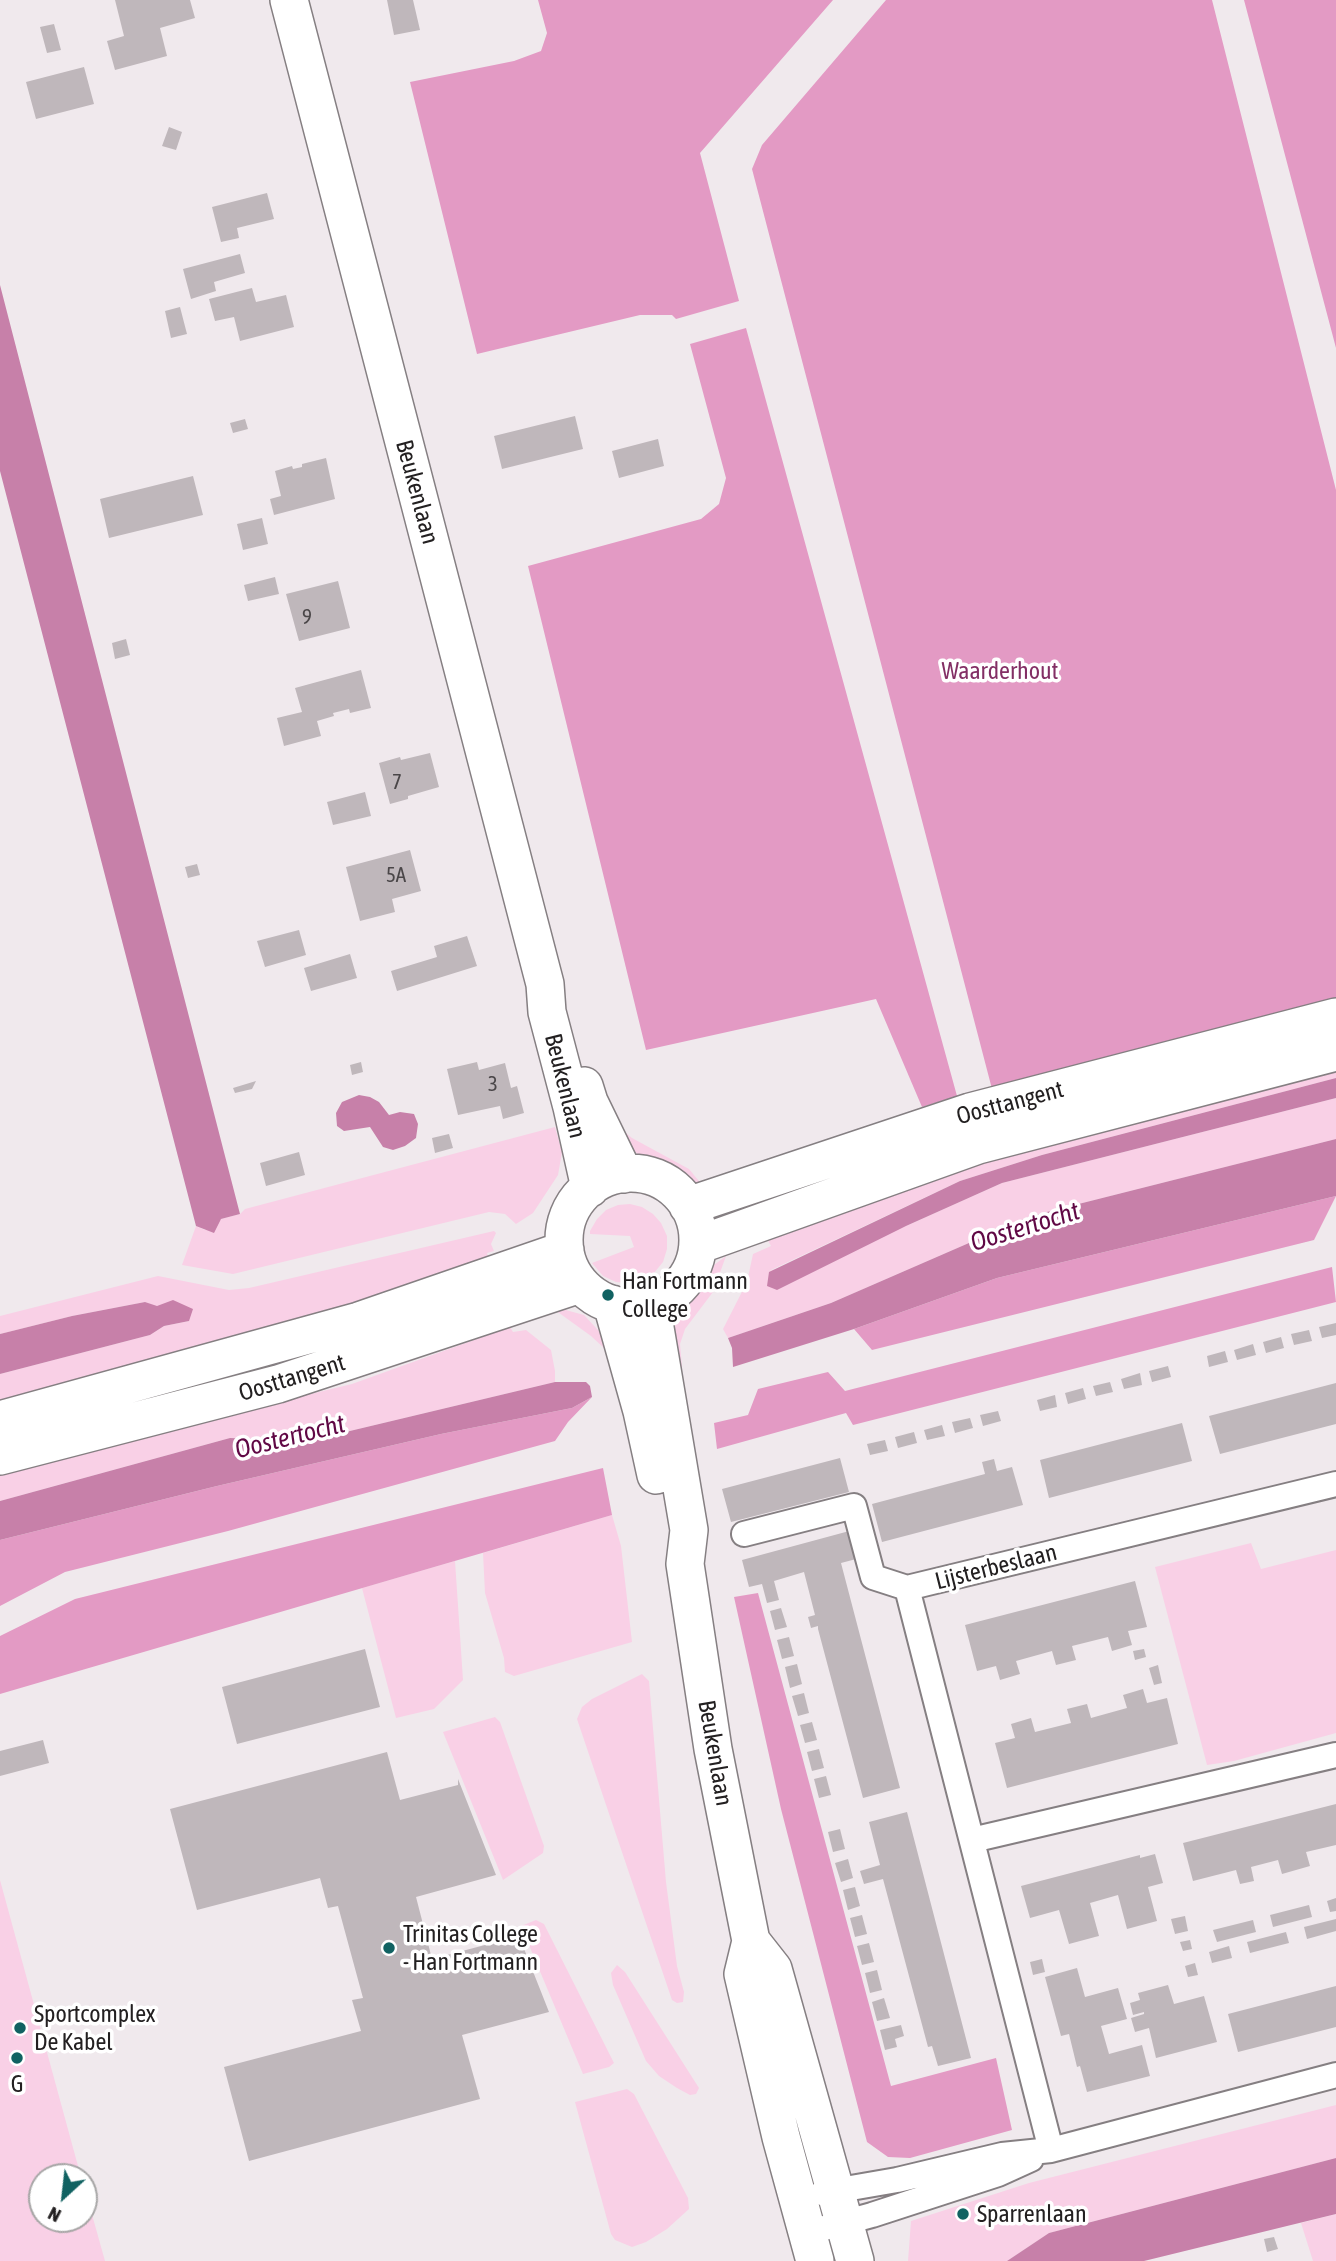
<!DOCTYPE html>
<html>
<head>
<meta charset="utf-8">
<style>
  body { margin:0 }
  #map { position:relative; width:1336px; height:2261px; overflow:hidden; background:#f0e9ed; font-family:"Asap Condensed",sans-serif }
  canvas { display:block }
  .north { position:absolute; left:28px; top:2163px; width:70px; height:70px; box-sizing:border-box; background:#fff; border:2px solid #a7a6a6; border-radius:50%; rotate:207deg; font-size:19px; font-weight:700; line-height:28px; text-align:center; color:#232021 }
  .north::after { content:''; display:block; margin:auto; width:24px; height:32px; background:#116262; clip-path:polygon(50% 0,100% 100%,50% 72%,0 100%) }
</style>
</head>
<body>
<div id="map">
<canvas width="1336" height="2261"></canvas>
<div class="north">N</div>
</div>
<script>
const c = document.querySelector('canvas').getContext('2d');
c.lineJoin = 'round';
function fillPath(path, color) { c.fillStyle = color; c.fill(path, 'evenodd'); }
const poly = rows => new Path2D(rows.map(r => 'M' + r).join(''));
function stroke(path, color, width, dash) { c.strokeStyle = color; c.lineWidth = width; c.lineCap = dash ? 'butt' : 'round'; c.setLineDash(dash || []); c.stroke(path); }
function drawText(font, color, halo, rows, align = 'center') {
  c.font = font + ' "Asap Condensed",sans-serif'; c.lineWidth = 7; c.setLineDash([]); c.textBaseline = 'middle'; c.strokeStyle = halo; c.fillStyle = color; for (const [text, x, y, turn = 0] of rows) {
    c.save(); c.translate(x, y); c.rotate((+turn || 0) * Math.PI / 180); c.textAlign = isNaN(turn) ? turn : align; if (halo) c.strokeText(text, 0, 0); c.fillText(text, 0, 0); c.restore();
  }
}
fillPath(poly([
  [1336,1061,1336,1078,1042,1155,960,1181,769,1271,906,1226,1002,1183,1336,1098,1336,1139,1031,1216,831,1303,728,1338,723,1329,747,1282,753,1254,771,1246,766,1237,980,1154],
  [615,1124,632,1138,689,1169,703,1186,686,1183,628,1148],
  [555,1127,562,1152,558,1175,533,1213,516,1224,505,1214,489,1212,233,1274,182,1265,196,1226,205,1230,221,1219,240,1214,245,1209],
  [630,1204,642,1207,653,1214,661,1223,667,1236,667,1249,663,1262,654,1273,643,1281,629,1283,616,1282,603,1276,592,1263,634,1247,630,1236,590,1234,590,1231,597,1219,606,1210,618,1205],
  [494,1231,496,1233,491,1244,494,1251,487,1253,490,1265,0,1405,0,1374,150,1335,164,1326,189,1321,145,1302,72,1316,0,1334,0,1316,158,1276,229,1290,249,1288],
  [726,1256,713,1292,685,1329,680,1344,682,1367,678,1387,667,1336,673,1317,710,1268],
  [562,1309,584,1315,597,1329,607,1341,611,1365,605,1349,591,1336,555,1310],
  [510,1327,513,1332,526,1330,551,1350,555,1371,555,1382,308,1441,230,1438,0,1501,0,1469,352,1384],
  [612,1515,621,1546,632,1642,514,1676,505,1672,504,1658,485,1593,483,1553],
  [1251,1543,1261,1569,1336,1550,1336,1733,1234,1761,1207,1765,1155,1567],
  [455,1561,463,1680,434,1709,396,1718,362,1588],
  [642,1674,649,1681,666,1882,677,1966,684,1992,683,2002,677,2003,672,2000,577,1719,582,1707,592,1699],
  [495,1717,500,1722,544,1846,543,1853,503,1880,443,1732],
  [0,1880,81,2177,42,2177,42,2219,84,2219,84,2186,105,2261,0,2261],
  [536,1920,544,1924,614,2063,609,2067,583,2074,521,1926],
  [617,1965,625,1972,699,2088,696,2094,690,2095,677,2088,659,2076,646,2061,613,1985,611,1973],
  [627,2089,634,2094,688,2198,689,2209,667,2229,646,2242,632,2247,615,2240,611,2234,575,2102],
  [1336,2105,1336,2158,1049,2233,1007,2261,908,2261,911,2221,1029,2183],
  [1336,2214,1336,2261,1313,2261,1301,2223]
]), '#f9d0e6');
fillPath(poly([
  [538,0,833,0,700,153,739,301,676,319,672,315,640,315,477,354,410,82,514,61,541,51,547,33],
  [886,0,1212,0,1336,490,1336,1001,992,1089,752,169,762,145],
  [1244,0,1336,0,1336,348],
  [746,328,957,1096,922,1107,876,999,646,1050,528,566,701,519,719,504,726,478,690,344],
  [1336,1196,1314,1240,872,1350,854,1329,997,1278],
  [1332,1267,1336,1302,853,1425,846,1413,717,1449,714,1423,748,1415,758,1389,828,1372,845,1391],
  [592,1397,568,1422,555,1441,228,1531,65,1572,0,1606,0,1540,217,1486,441,1434,572,1408],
  [603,1468,612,1515,0,1694,0,1636,75,1599],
  [758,1593,891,2086,996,2058,1012,2130,910,2158,888,2157,867,2142,781,1809,734,1597]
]), '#e39ac4');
fillPath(poly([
  [0,285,240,1214,221,1219,214,1233,196,1226,0,471],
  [1336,1078,1336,1098,1002,1183,906,1226,777,1290,767,1286,769,1272,960,1181,1042,1155],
  [359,1095,370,1097,379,1102,389,1115,400,1112,414,1114,418,1124,416,1138,405,1146,393,1150,383,1147,370,1127,344,1131,337,1126,336,1113,342,1102],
  [1336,1139,1336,1196,997,1278,854,1329,733,1367,732,1348,728,1338,831,1303,1031,1216],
  [173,1300,193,1309,189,1321,164,1326,150,1335,0,1374,0,1334,72,1316,145,1302,157,1306],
  [555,1382,586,1382,590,1386,592,1397,572,1408,441,1434,217,1486,0,1540,0,1501,230,1438,308,1441],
  [1336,2158,1336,2214,1144,2261,1007,2261,1049,2233]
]), '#c780a9');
fillPath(poly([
  [115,0,190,0,195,18,160,28,167,56,115,70,107,41,124,36],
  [387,0,413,0,420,30,394,35],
  [54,24,61,50,47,53,40,27],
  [84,67,94,104,36,119,26,82],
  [169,127,182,132,176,150,162,146],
  [267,193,274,219,237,228,239,238,221,242,212,207],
  [240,254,245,273,214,282,216,291,191,299,183,269],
  [252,288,256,302,286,295,294,327,240,341,234,317,215,321,209,299],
  [180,307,187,334,171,338,165,311],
  [575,416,583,449,502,469,494,436],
  [245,419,248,429,233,433,230,423],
  [658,439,664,466,619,478,612,451],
  [326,458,335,499,274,515,270,499,281,496,275,471,292,466,293,469,302,467,302,464],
  [193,476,203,515,109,538,100,499],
  [262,518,268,544,243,550,237,524],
  [275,577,279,594,248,601,244,585],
  [338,581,350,628,299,641,286,594],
  [126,639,130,655,115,659,112,643],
  [361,670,371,708,350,713,349,709,333,713,334,716,317,721,321,736,284,746,277,718,302,712,295,688],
  [430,753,439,787,408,796,408,799,390,804,379,763,400,757,401,760],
  [365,792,371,816,333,825,327,802],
  [410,850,421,891,392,899,395,912,360,921,346,867],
  [197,864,200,875,188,878,185,867],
  [299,930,306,955,265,967,257,941],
  [467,936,477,966,397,991,391,971,437,957,434,946],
  [350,954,357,978,311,991,304,968],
  [361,1062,363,1072,352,1075,350,1065],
  [477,1062,479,1070,505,1063,511,1088,517,1086,524,1113,503,1119,500,1106,458,1115,447,1069],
  [256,1081,252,1089,235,1093,233,1088],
  [449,1134,453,1148,435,1153,432,1138],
  [299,1152,305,1175,266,1186,260,1163],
  [1336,1323,1336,1335,1322,1338,1319,1327],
  [1309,1330,1312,1341,1294,1345,1291,1334],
  [1281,1337,1284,1348,1266,1353,1263,1342],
  [1253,1344,1256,1355,1237,1360,1234,1350],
  [1225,1351,1228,1362,1209,1367,1207,1356],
  [1168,1366,1171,1377,1152,1382,1149,1371],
  [1140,1373,1142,1385,1124,1389,1121,1379],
  [1110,1382,1113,1392,1096,1396,1093,1386],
  [1336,1383,1336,1424,1220,1454,1209,1416],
  [1083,1388,1086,1399,1068,1404,1065,1393],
  [1055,1395,1057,1407,1040,1411,1037,1400],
  [998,1411,1001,1421,983,1426,980,1415],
  [970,1418,973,1428,955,1433,952,1422],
  [1182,1423,1192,1461,1049,1498,1040,1460],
  [942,1425,945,1436,927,1440,924,1430],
  [914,1432,917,1443,898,1448,895,1437],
  [885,1440,888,1451,870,1455,867,1444],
  [840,1458,849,1492,731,1522,722,1489],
  [994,1459,997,1471,1012,1467,1023,1505,882,1542,872,1504,985,1474,982,1462],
  [853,1530,860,1558,841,1563,900,1788,863,1798,818,1629,818,1626,811,1628,808,1617,815,1615,804,1572,774,1581,779,1600,767,1603,762,1584,749,1587,742,1560],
  [1135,1581,1147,1627,1128,1631,1132,1645,1112,1651,1108,1637,1072,1646,1076,1660,1056,1665,1052,1651,1016,1661,1020,1674,1000,1680,996,1666,977,1671,965,1625],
  [781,1608,787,1627,775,1630,770,1611],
  [789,1637,794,1656,782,1659,777,1640],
  [365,1649,380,1707,237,1744,222,1687],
  [1144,1649,1146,1657,1135,1660,1133,1651],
  [797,1664,802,1684,790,1688,785,1667],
  [1158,1665,1162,1683,1154,1685,1149,1668],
  [1143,1689,1147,1703,1167,1698,1178,1744,1007,1788,995,1743,1015,1738,1011,1724,1031,1718,1035,1732,1071,1723,1067,1709,1087,1704,1091,1718,1127,1708,1123,1695],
  [804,1693,809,1713,798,1716,792,1696],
  [812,1722,817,1740,805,1743,800,1725],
  [43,1740,49,1763,0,1776,0,1751],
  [819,1749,824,1768,812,1771,807,1752],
  [387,1752,400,1800,458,1785,458,1779,496,1875,416,1897,432,1959,519,1936,549,2012,462,2035,480,2099,249,2161,224,2067,361,2031,352,2000,363,1998,338,1906,328,1908,320,1878,197,1910,170,1809],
  [826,1776,831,1795,819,1798,814,1779],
  [1336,1804,1336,1845,1306,1852,1310,1866,1282,1874,1278,1860,1251,1867,1254,1881,1240,1884,1236,1870,1193,1881,1183,1843],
  [907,1812,971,2058,938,2066,932,2046,928,2047,883,1879,864,1884,860,1871,880,1865,869,1822],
  [840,1829,845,1849,833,1852,828,1832],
  [1155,1854,1163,1883,1148,1887,1157,1921,1127,1929,1118,1895,1090,1903,1099,1936,1095,1937,1069,1944,1059,1910,1030,1918,1021,1886,1136,1856,1140,1855,1140,1858],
  [848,1859,853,1878,841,1882,835,1863],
  [855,1887,860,1906,848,1910,843,1890],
  [1336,1898,1336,1911,1330,1912,1327,1901],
  [1309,1905,1312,1917,1273,1927,1270,1915],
  [862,1915,867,1934,855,1937,850,1918],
  [1185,1916,1188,1931,1175,1934,1171,1919],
  [1336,1919,1336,1931,1307,1939,1304,1927],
  [1253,1920,1256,1932,1217,1942,1213,1930],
  [1286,1932,1289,1943,1250,1953,1247,1942],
  [1190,1940,1192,1949,1183,1951,1180,1942],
  [869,1943,874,1962,862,1965,857,1946],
  [1229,1946,1232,1958,1212,1963,1209,1952],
  [1042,1959,1045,1972,1033,1975,1030,1962],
  [1195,1963,1198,1975,1188,1977,1185,1966],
  [1077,1968,1085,1997,1118,1988,1127,2019,1101,2026,1109,2054,1142,2045,1150,2076,1087,2092,1080,2066,1077,2067,1069,2034,1061,2036,1045,1977],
  [877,1970,882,1990,870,1993,865,1973],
  [1168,1985,1174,2004,1204,1996,1217,2042,1156,2058,1149,2028,1135,2032,1131,2018,1144,2014,1144,2012,1133,2015,1130,2003,1140,2000,1138,1993],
  [1336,1986,1336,2027,1238,2052,1228,2014],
  [884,1998,890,2018,877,2021,872,2002],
  [901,2025,904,2036,895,2039,897,2047,885,2050,880,2030],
  [1274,2237,1278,2249,1267,2252,1264,2239]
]), '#bfb7bb');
const street = poly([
  [744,1534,854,1506,873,1577,907,1588],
  [972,1840,1336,1755],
  [1051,2150,907,1588,1336,1484],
  [822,2193,897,2180,1002,2155,1051,2150,1336,2075],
  [806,2233,872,2215,998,2174,1031,2159]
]);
const secondary = poly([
  [289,0,545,984,547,1012,572,1107,590,1188],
  [584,1086,589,1102,624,1174],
  '564 1240a67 67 0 1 1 134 0a67 67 0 1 1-134 0Z',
  [688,1206,970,1112,1336,1017],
  [698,1245,978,1145,1336,1052],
  [612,1304,642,1411,656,1475],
  [651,1304,689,1530,685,1564,713,1749,751,1941,743,1974,781,2137,815,2261],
  [0,1420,359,1321,565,1250],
  [0,1456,278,1384,580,1284],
  [751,1941,773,1969,855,2261]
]);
stroke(street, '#857f82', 28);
stroke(secondary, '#857f82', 40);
stroke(street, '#fff', 24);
stroke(secondary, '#fff', 37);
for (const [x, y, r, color] of [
  [608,1295,7,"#116262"],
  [389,1948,7,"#116262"],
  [20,2028,7,"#116262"],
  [17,2058,7,"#116262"],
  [963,2214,7,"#116262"]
]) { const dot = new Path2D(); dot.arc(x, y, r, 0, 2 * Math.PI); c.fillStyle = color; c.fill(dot); stroke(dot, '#fff', 2.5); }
drawText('21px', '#4a4648', null, [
  ["9",307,617],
  ["7",397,782],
  ["5A",396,875],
  ["3",493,1084]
]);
drawText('24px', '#232021', '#fff', [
  ["Beukenlaan",417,492,75],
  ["Beukenlaan",565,1086,76],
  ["Oosttangent",1010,1103,-15],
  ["Oosttangent",292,1378,-17],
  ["Lijsterbeslaan",996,1567,-14],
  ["Beukenlaan",715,1753,80]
]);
drawText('24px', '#832f65', '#fff', [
  ["Waarderhout",1000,671]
]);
drawText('24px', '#232021', '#fff', [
  ["Han Fortmann",622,1281],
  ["College",622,1309],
  ["Trinitas College",403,1934],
  ["- Han Fortmann",403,1962],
  ["Sportcomplex",34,2014],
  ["De Kabel",34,2042],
  ["G",17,2084,"center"],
  ["Sparrenlaan",977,2214]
], 'left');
drawText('italic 26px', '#600845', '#fff', [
  ["Oostertocht",1025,1227,-17],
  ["Oostertocht",290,1437,-14]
]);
</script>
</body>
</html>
